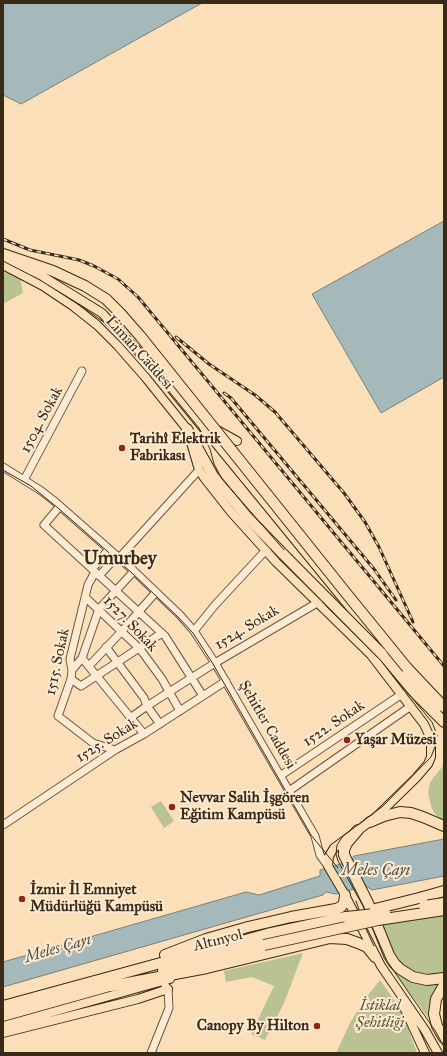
<!DOCTYPE html>
<html>
<head>
<meta charset="utf-8">
<style>
  body { margin:0 }
  #map { position:relative; width:447px; height:1056px; overflow:hidden; background:#fbdfb9; font-family:"IM FELL Great Primer",serif }
  canvas { display:block }
  .frame { position:absolute; inset:0; border:4px solid #392b17; pointer-events:none }
</style>
</head>
<body>
<div id="map">
<canvas width="447" height="1056"></canvas>
<div class="frame"></div>
</div>
<script>
const c = document.querySelector('canvas').getContext('2d');
c.lineJoin = 'round';
function fillPath(path, color) { c.fillStyle = color; c.fill(path, 'evenodd'); }
const poly = rows => new Path2D(rows.map(r => 'M' + r).join(''));
function stroke(path, color, width, dash) { c.strokeStyle = color; c.lineWidth = width; c.lineCap = dash ? 'butt' : 'round'; c.setLineDash(dash || []); c.stroke(path); }
function drawText(font, color, halo, rows, align = 'center') {
  c.font = font + ' "IM FELL Great Primer",serif'; c.lineWidth = 4; c.setLineDash([]); c.textBaseline = 'middle'; c.strokeStyle = halo; c.fillStyle = color; for (const [text, x, y, turn = 0] of rows) {
    c.save(); c.translate(x, y); c.rotate((+turn || 0) * Math.PI / 180); c.textAlign = isNaN(turn) ? turn : align; if (halo) c.strokeText(text, 0, 0); c.fillText(text, 0, 0); c.restore();
  }
}
fillPath(poly([
  [3,272,13,274,20,278,23,293,3,304],
  [444,765,444,822,434,813,431,806,428,793,430,783,433,778],
  [161,801,174,821,164,828,151,807],
  [444,914,444,975,433,977,416,973,401,964,394,958,380,924],
  [303,953,284,1003,265,1040,251,1034,274,986,252,977,226,982,224,971],
  [392,965,441,982,432,1023,398,977],
  [380,980,402,1011,417,1053,336,1053,350,1023,364,1000]
]), '#bbc292');
const water = poly([
  [3,3,202,3,21,104,3,95,3,3],
  [444,221,444,377,381,413,312,294,444,221],
  [444,839,444,876,372,890,366,886,336,894,326,892,323,895,3,987,3,962,246,892,259,895,320,876,320,870,351,861,354,856,444,839]
]);
fillPath(water, '#a5b9bb');
stroke(water, '#7a8079', 1);
const minor = poly([
  [3,467,40,490,53,500,134,571,180,615,194,631,215,663,289,791,315,836,320,855,328,866],
  [24,480,82,371],
  [60,506,44,525,165,636,203,696],
  [119,558,199,470],
  [92,569,109,549],
  [95,572,88,585,70,659,72,670,71,679,58,716,93,743,115,750],
  [99,576,117,556],
  [85,597,140,649,162,679,180,711],
  [194,631,215,605,266,550],
  [106,647,144,698,147,706,160,724],
  [82,658,99,609,134,571],
  [89,666,122,631,156,592],
  [72,670,82,658,144,734],
  [71,679,81,686,162,633],
  [130,718,147,706,215,663,317,603],
  [280,776,402,694],
  [289,791,411,706],
  [3,825,115,750,144,734,226,681],
  [151,1053,169,1008,168,989,165,985]
]);
const major = poly([
  [6,259,42,276,102,313,160,375,366,627,410,679,437,708],
  [3,265,43,286,73,306,97,325,118,346,146,378,187,429,199,470,205,479,231,512,276,562,371,655,424,724,430,737,431,745,431,757,428,764,416,778,375,818,334,848,329,856,328,866,345,895,381,966,425,1030,438,1053],
  [217,430,237,441],
  [402,1003,425,1053],
  [3,1026,170,979],
  [3,1033,138,999,168,989]
]);
const highway = poly([
  [3,254,53,271,85,286,106,299,120,313,141,337],
  [187,429,213,476,247,517,284,555],
  [382,654,413,691,444,722],
  [407,668,444,707],
  [370,822,384,816,400,812,411,813,423,817,444,826],
  [358,830,347,843,344,850,344,855,369,905,389,955,394,963,400,969,413,977,427,980,444,978],
  [423,897,444,891],
  [165,955,206,939,248,927,291,917,336,909,341,907,344,903,345,895],
  [163,971,264,945],
  [444,985,436,999,434,1014,437,1026,444,1038],
  [111,986,207,968,330,938,347,939,358,943,367,947,375,957],
  [3,1006,267,934,346,917],
  [3,1016,117,984]
]);
stroke(minor, '#6a5840', 9);
stroke(major, '#392b17', 10);
stroke(highway, '#392b17', 12);
stroke(minor, '#fcead2', 7);
stroke(major, '#fbdfb9', 8);
stroke(highway, '#fbdfb9', 10);
stroke(poly([
  [3,261,40,280,84,308,102,321,128,345,158,378,199,428,210,449,214,464,222,479,292,559,317,595,328,608,377,656,432,722,437,735,436,744,431,757,383,806,343,836,337,845,336,854,338,861,363,906,387,961,436,1032,444,1047],
  [3,470,31,486,58,508,132,573,178,617,193,633,213,664,311,835,338,868],
  [356,901,366,929,374,946]
]), '#392b17', 1);
const rail = poly([
  [3,239,30,250,79,260,94,266,118,279,138,297,444,666],
  [176,337,209,364,255,395,275,412,344,493,365,522,379,547,413,622],
  [224,393,231,398,374,569,396,600]
]);
stroke(rail, '#392b17', 3);
stroke(rail, '#fcead2', 1.5, [4.5]);
const highwayBridge = poly([
  [141,337,346,593,407,668],
  [284,555,382,654],
  [424,906,444,903],
  [375,909,423,897],
  [346,917,385,913],
  [264,945,378,920,444,910]
]);
stroke(highwayBridge, '#392b17', 12, []);
stroke(highwayBridge, '#fbdfb9', 10);
for (const [x, y, r, color] of [
  [122,448,4,"#8f2418"],
  [347,740,4,"#8f2418"],
  [172,807,4,"#8f2418"],
  [22,899,4,"#8f2418"],
  [317,1026,4,"#8f2418"]
]) { const dot = new Path2D(); dot.arc(x, y, r, 0, 2 * Math.PI); c.fillStyle = color; c.fill(dot); stroke(dot, '#fcead2', 1.5); }
drawText('15px', '#392b17', '#fcead2', [
  ["Liman Caddesi",139,353,48],
  ["1504. Sokak",42,420,-62],
  ["1527. Sokak",130,624,46],
  ["1524. Sokak",247,628,-31],
  ["1515. Sokak",58,662,-78],
  ["1522. Sokak",334,724,-34],
  ["Şehitler Caddesi",267,725,60],
  ["1525. Sokak",107,741,-32],
  ["Altınyol",218,941,-14]
]);
drawText('bold 15px', '#392b17', '#fcead2', [
  ["Tarihî Elektrik",130,439],
  ["Fabrikası",130,456],
  ["Yaşar Müzesi",355,740],
  ["Nevvar Salih İşgören",180,798],
  ["Eğitim Kampüsü",180,815],
  ["İzmir İl Emniyet",30,890],
  ["Müdürlüğü Kampüsü",30,907],
  ["Canopy By Hilton",309,1026,"right"]
], 'left');
drawText('italic 15px', '#5a5136', '#fcead2', [
  ["İstiklal",380,1006],
  ["Şehitliği",380,1023]
]);
drawText('italic 16px', '#544e40', '#fcead2', [
  ["Meles Çayı",376,871],
  ["Meles Çayı",58,949,-16]
]);
drawText('bold 19px', '#392b17', '#fcead2', [
  ["Umurbey",120,559]
]);
</script>
</body>
</html>
